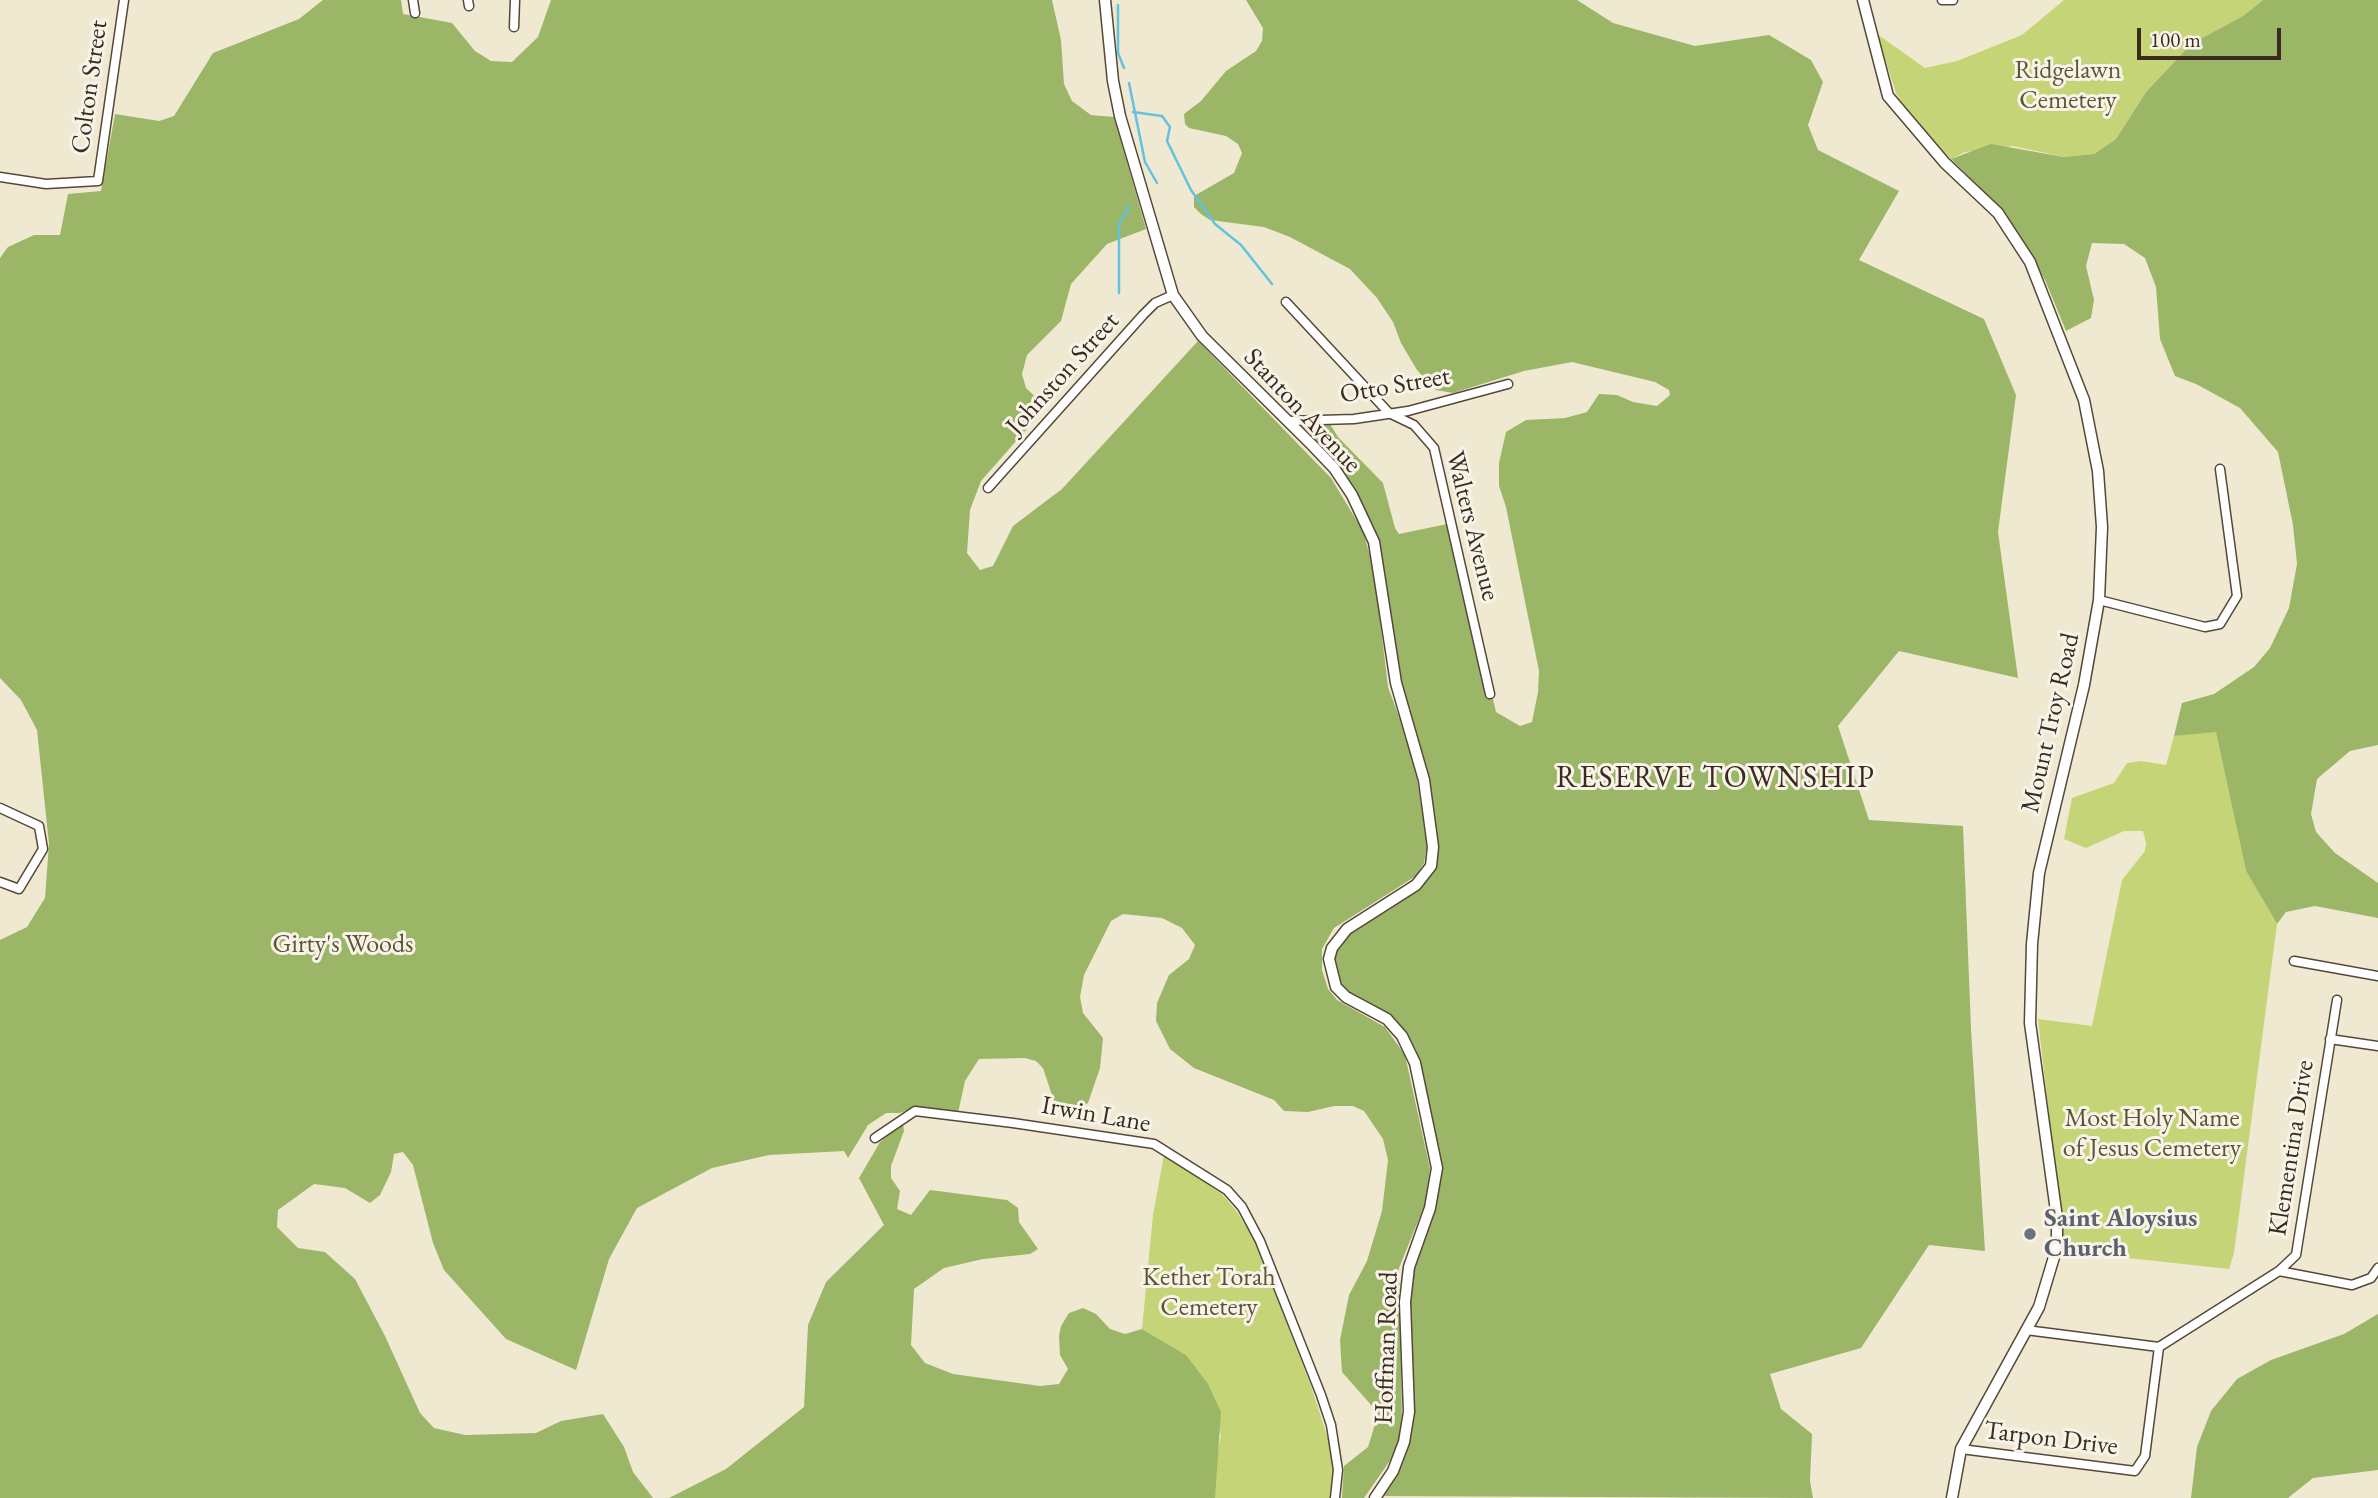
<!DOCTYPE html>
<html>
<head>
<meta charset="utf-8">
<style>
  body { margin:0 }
  #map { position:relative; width:2378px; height:1498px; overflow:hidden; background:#f0e9d1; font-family:"EB Garamond",serif }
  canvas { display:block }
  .scale { position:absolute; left:2137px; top:28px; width:144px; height:32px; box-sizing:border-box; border:4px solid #3b2a1e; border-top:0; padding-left:9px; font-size:21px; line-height:24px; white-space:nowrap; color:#3b2a1e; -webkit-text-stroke:5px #f7f3e8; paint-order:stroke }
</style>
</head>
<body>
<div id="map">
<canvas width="2378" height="1498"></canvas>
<div class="scale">100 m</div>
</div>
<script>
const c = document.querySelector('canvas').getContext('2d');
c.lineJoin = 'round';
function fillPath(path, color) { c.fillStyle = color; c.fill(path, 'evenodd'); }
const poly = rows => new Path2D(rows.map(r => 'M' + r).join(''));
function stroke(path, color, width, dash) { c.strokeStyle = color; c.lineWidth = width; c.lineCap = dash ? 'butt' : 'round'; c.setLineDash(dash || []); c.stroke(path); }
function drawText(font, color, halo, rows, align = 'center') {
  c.font = font + ' "EB Garamond",serif'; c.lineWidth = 6; c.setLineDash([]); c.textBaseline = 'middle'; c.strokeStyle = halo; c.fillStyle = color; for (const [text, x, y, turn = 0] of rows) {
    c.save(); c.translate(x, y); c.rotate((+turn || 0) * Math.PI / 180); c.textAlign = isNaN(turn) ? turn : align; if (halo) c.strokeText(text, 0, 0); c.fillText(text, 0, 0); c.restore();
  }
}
fillPath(poly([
  [2064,0,2263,0,2243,16,2191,44,2146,92,2116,139,2094,154,2064,157,2013,146,1965,152,1951,159,1908,113,1896,93,1877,34,1925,68,1957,61,2022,35],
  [2216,731,2246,871,2277,924,2234,1253,2229,1269,2064,1251,2038,1019,2092,1026,2122,880,2145,851,2146,843,2143,831,2124,831,2086,848,2064,839,2072,798,2114,783,2127,763,2141,761,2166,765,2174,736],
  [1164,1155,1222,1194,1238,1213,1254,1239,1311,1386,1330,1445,1335,1469,1332,1498,1215,1498,1215,1465,1221,1435,1186,1355,1142,1329,1153,1215]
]), '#c5d476');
fillPath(poly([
  [323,0,401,0,403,14,452,23,475,51,491,61,512,62,538,37,551,0,1052,0,1061,40,1064,84,1072,101,1091,115,1114,117,1146,229,1107,244,1071,284,1061,321,1027,355,1022,374,1026,388,1046,407,981,481,970,510,967,553,980,570,993,566,1013,526,1062,489,1198,341,1331,478,1363,531,1374,570,1388,687,1414,758,1427,845,1424,863,1416,876,1334,928,1322,949,1322,970,1328,989,1337,1000,1385,1027,1405,1055,1430,1169,1425,1204,1399,1268,1402,1422,1396,1452,1364,1498,1342,1498,1344,1466,1368,1447,1376,1421,1372,1406,1342,1372,1340,1340,1349,1295,1367,1261,1382,1211,1388,1160,1383,1139,1364,1111,1353,1106,1334,1106,1308,1112,1284,1111,1274,1100,1194,1068,1170,1049,1156,1021,1157,1003,1169,975,1189,959,1195,945,1182,928,1162,918,1123,914,1111,921,1084,975,1080,997,1083,1013,1103,1038,1100,1068,1088,1103,1080,1108,1054,1101,1043,1068,1036,1061,1025,1058,979,1059,965,1081,958,1113,913,1108,900,1113,886,1113,868,1125,848,1158,844,1151,769,1155,712,1168,637,1208,609,1259,576,1370,506,1339,444,1270,433,1243,413,1165,403,1152,394,1154,391,1172,380,1195,370,1203,345,1188,314,1184,278,1210,277,1227,298,1248,325,1252,355,1279,385,1336,420,1413,434,1428,465,1435,536,1433,561,1421,603,1414,624,1447,633,1472,653,1498,0,1498,0,940,27,927,45,898,49,844,37,730,21,700,0,678,0,258,8,247,34,235,60,235,68,194,101,191,115,114,159,121,174,116,213,53,299,19],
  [1246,0,1577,0,1613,23,1695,46,1769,35,1811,60,1823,82,1808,125,1818,150,1899,191,1859,260,1984,319,2016,395,1998,532,2018,678,1899,651,1838,726,1869,820,1963,826,1971,1029,1985,1251,1929,1245,1861,1348,1770,1374,1781,1409,1812,1434,1810,1481,1813,1498,1376,1496,1404,1442,1405,1302,1437,1168,1415,1063,1396,1027,1346,997,1329,968,1338,938,1425,877,1432,828,1396,683,1379,565,1352,495,1288,421,1327,419,1338,437,1383,483,1395,528,1399,534,1452,523,1496,712,1520,726,1532,722,1538,692,1539,671,1506,507,1499,486,1499,463,1506,432,1526,420,1565,418,1587,412,1599,394,1617,395,1633,402,1657,406,1670,395,1669,390,1655,382,1572,362,1524,371,1453,393,1436,390,1417,370,1401,343,1393,322,1377,298,1350,269,1290,237,1264,227,1210,220,1201,214,1194,207,1194,196,1234,173,1242,153,1238,144,1226,136,1189,128,1185,124,1184,114,1201,101,1226,71,1256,51,1262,41,1263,28],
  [2263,0,2378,0,2378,745,2350,751,2317,779,2311,814,2316,832,2335,853,2378,883,2378,918,2315,906,2286,912,2277,924,2246,871,2216,732,2174,736,2182,703,2214,694,2254,667,2270,648,2289,608,2297,564,2293,525,2278,452,2240,408,2196,384,2175,376,2160,339,2156,287,2145,258,2124,244,2092,243,2086,266,2094,300,2091,318,2066,331,2045,280,2007,215,1951,159,1991,144,2064,157,2094,154,2116,139,2146,92,2191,44,2243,16],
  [903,1122,904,1131,891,1166,891,1178,900,1191,897,1209,911,1215,930,1190,1007,1200,1018,1208,1019,1222,1038,1249,1030,1254,983,1259,944,1268,914,1289,911,1345,925,1363,953,1374,1040,1386,1059,1384,1068,1369,1060,1355,1059,1336,1061,1326,1069,1313,1083,1308,1096,1314,1110,1329,1125,1334,1142,1329,1186,1355,1208,1384,1221,1412,1215,1498,669,1498,726,1469,804,1407,808,1325,826,1282,884,1225,859,1178,880,1142],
  [2378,1314,2378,1470,2313,1478,2288,1498,2191,1498,2197,1447,2211,1411,2237,1379,2271,1360,2344,1334]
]), '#9cb667');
stroke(poly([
  [1118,5,1118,53,1124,68],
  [1129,83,1145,162,1157,183],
  [1133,112,1162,116,1170,127,1167,141,1191,190,1215,224,1241,245,1272,284],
  [1119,293,1119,224,1130,206]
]), '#62c2e0', 2.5);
const minor = poly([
  [413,0,415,13],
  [468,0,469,6],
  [1942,0,1953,0],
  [514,27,515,0],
  [0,177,46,184,98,181,124,0],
  [1286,302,1389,413,1414,425,1434,448,1490,694],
  [1288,421,1354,419,1408,411,1508,384],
  [988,488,1143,315,1155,303,1173,295],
  [2099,600,2205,627,2220,624,2237,596,2220,469],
  [0,808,39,826,43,849,19,889,0,882],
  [2294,961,2378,976],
  [2330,1039,2378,1046],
  [875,1138,915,1111,1013,1123,1154,1144,1227,1190,1242,1207,1260,1241,1321,1395,1331,1425,1338,1470,1335,1498],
  [2279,1271,2352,1285,2371,1278,2378,1268],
  [2026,1330,2159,1347,2279,1271,2296,1255,2337,1000],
  [1961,1449,2135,1471,2145,1456,2159,1347]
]);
const tertiary = poly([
  [1105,0,1113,81,1120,116,1173,295,1202,336,1312,445,1334,468,1352,495,1374,542,1396,683,1424,780,1433,847,1431,866,1416,885,1347,929,1332,948,1329,959,1336,987,1346,997,1387,1019,1402,1036,1415,1063,1437,1168,1430,1208,1409,1267,1405,1302,1409,1412,1404,1442,1393,1471,1375,1498],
  [1863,0,1888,96,1945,163,1998,213,2030,262,2084,400,2098,471,2102,527,2099,600,2084,685,2039,873,2032,944,2030,1023,2057,1218,2057,1247,2039,1307,1961,1449,1952,1498]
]);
stroke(minor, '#564739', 11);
stroke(tertiary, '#564739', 13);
stroke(minor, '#fff', 8);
stroke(tertiary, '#fff', 10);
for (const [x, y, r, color] of [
  [2030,1234,7,"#6b7280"]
]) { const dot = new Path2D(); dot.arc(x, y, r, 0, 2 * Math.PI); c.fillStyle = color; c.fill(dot); stroke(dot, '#f7f3e8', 2.5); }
drawText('26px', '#5e5434', '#f7f3e8', [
  ["Ridgelawn",2068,71],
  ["Cemetery",2068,101],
  ["Girty's Woods",343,945],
  ["Most Holy Name",2152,1119],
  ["of Jesus Cemetery",2152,1149],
  ["Kether Torah",1209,1278],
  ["Cemetery",1209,1308]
]);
drawText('26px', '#3b2a1e', '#f7f3e8', [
  ["Colton Street",90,87,-82],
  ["Johnston Street",1063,374,-48],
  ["Otto Street",1395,386,-10],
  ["Stanton Avenue",1302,411,47],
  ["Walters Avenue",1472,526,76],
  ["Mount Troy Road",2051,723,-77],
  ["Irwin Lane",1096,1115,10],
  ["Klementina Drive",2292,1148,-81],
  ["Hoffman Road",1387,1348,-88],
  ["Tarpon Drive",2051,1439,7]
]);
drawText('bold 26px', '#5b616d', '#f7f3e8', [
  ["Saint Aloysius",2044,1219],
  ["Church",2044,1249]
], 'left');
c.letterSpacing = '2px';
drawText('30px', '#3b2a1e', '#f7f3e8', [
  ["RESERVE TOWNSHIP",1716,779]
]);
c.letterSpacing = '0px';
</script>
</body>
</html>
